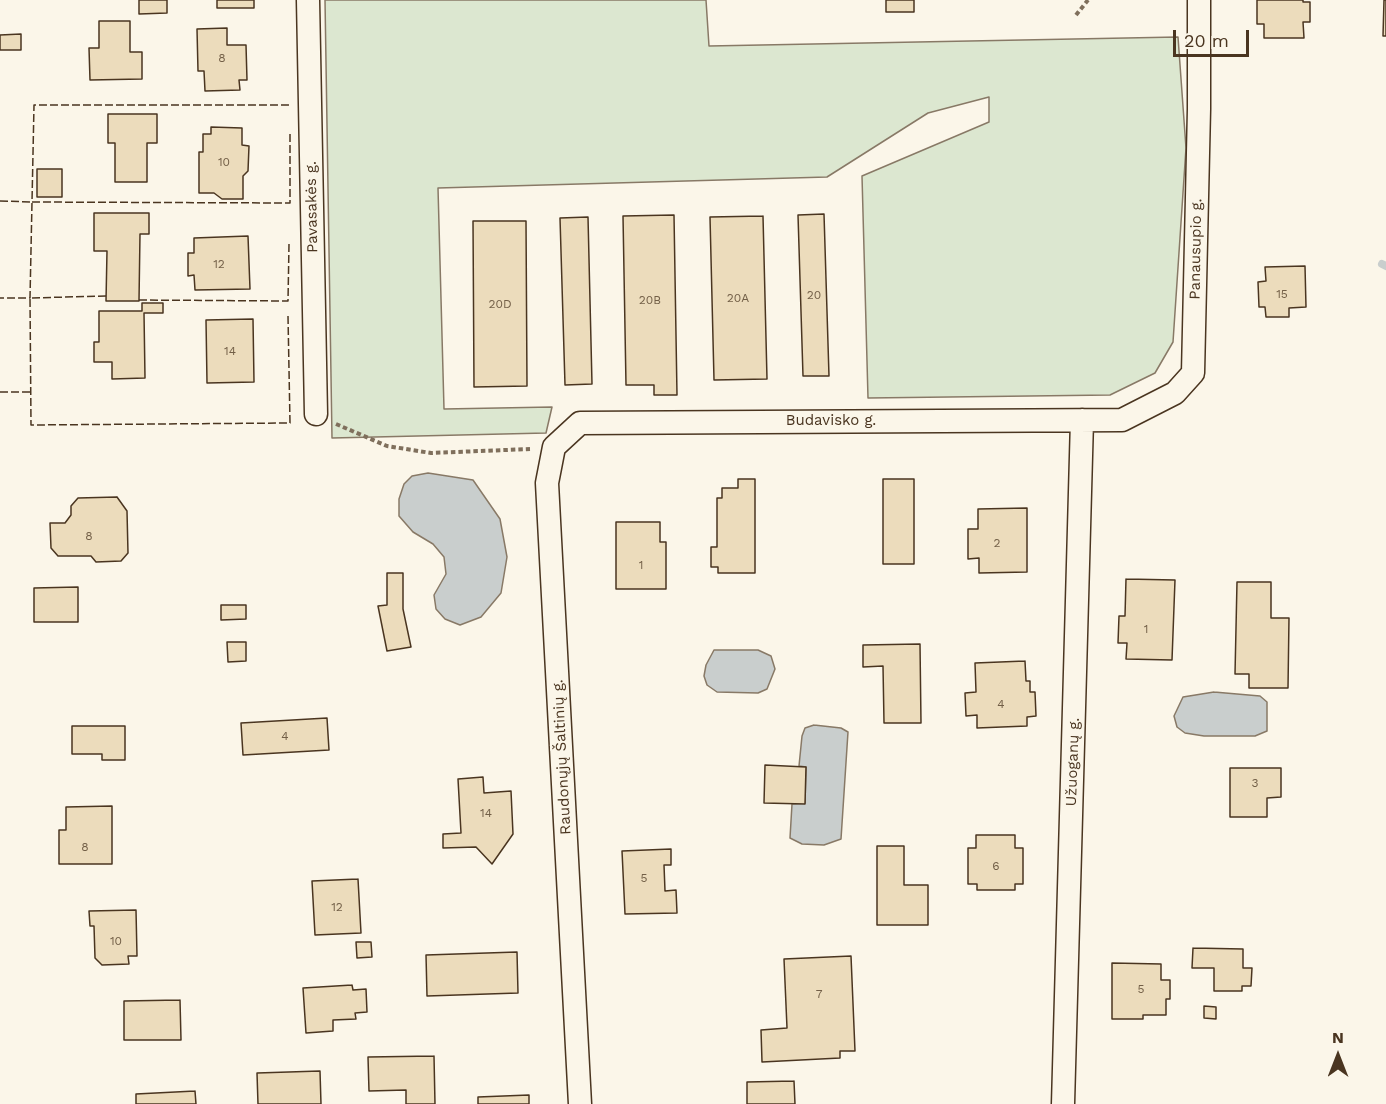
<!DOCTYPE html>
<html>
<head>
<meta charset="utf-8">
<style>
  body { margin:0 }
  #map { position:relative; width:1386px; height:1104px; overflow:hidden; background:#fbf6e9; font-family:"Work Sans",sans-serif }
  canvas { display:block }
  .north { position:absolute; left:1308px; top:1026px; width:60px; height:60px; -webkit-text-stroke:4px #fbf6e9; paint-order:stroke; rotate:0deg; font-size:16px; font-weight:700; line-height:24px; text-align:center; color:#4a3520 }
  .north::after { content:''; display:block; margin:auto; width:21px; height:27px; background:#4a3520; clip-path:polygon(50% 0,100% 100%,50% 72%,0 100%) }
  .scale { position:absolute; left:1173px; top:30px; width:76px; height:27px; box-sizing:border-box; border:3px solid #4a3520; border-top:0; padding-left:8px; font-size:18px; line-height:21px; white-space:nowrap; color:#4a3520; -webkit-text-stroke:4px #fbf6e9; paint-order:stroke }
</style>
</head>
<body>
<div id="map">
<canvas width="1386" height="1104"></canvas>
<div class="north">N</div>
<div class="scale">20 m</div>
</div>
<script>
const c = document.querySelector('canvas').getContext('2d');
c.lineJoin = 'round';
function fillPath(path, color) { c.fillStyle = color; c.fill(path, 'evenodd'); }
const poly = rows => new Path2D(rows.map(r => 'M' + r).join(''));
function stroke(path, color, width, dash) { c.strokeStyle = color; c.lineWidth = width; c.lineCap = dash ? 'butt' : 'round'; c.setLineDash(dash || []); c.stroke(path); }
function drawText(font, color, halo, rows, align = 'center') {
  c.font = font + ' "Work Sans",sans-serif'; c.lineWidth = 4.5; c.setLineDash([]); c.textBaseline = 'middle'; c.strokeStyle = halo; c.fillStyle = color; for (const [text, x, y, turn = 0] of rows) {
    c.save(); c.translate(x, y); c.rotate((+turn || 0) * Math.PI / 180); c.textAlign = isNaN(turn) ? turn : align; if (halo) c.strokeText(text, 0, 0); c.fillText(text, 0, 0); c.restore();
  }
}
const green = poly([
  [325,0,706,0,709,46,1178,37,1186,148,1173,342,1155,373,1110,395,868,398,862,176,989,122,989,97,928,113,827,177,438,188,444,409,552,407,546,433,332,438,325,0]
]);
fillPath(green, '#dce7d0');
stroke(green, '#887966', 1.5);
const water = poly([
  [428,473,473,480,500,519,507,557,501,593,481,617,460,625,445,619,436,609,434,595,446,574,444,557,433,544,413,532,399,516,399,499,404,484,412,476,428,473],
  [714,650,758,650,771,656,775,669,767,689,758,693,717,692,707,685,704,676,706,665,714,650],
  [1214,692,1260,696,1267,702,1267,731,1255,736,1204,736,1185,733,1177,727,1174,716,1183,697,1214,692],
  [814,725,841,728,848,732,841,839,824,845,802,844,790,838,792,804,805,803,806,767,799,766,802,736,805,728,814,725]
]);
fillPath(water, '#c9cecd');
stroke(water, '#887966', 1.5);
stroke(poly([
  [1382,264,1386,266]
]), '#c9cecd', 8);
const building = poly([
  [139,0,167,0,167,13,139,14,139,0],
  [217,0,254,0,254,8,217,8,217,0],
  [886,0,914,0,914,12,886,12,886,0],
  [1257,0,1303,0,1303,2,1310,2,1310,22,1303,22,1304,38,1264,38,1264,24,1257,24,1257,0],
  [1384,0,1386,0,1386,36,1383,36,1384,0],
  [99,21,130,21,130,52,142,52,142,79,90,80,89,48,99,48,99,21],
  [227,28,227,45,246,45,247,80,239,80,240,90,205,91,204,71,198,71,197,29,227,28],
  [21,34,21,50,0,50,0,35,21,34],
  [108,114,157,114,157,143,147,143,147,182,115,182,115,143,108,143,108,114],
  [211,127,242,128,242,145,249,146,248,171,243,176,243,199,222,199,214,193,199,193,199,152,203,152,203,134,211,134,211,127],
  [37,169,62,169,62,197,37,197,37,169],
  [94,213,149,213,149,234,140,234,139,301,106,301,107,251,94,251,94,213],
  [824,214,829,376,803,376,798,215,824,214],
  [674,215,677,395,654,395,654,385,626,385,623,216,674,215],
  [763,216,767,379,714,380,710,217,763,216],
  [588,217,592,384,565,385,560,218,588,217],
  [473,221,526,221,527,386,474,387,473,221],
  [248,236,250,289,195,290,194,275,188,276,188,253,194,253,194,238,248,236],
  [1305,266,1306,307,1289,308,1289,317,1266,317,1265,307,1259,307,1258,282,1266,281,1265,267,1305,266],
  [142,303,163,303,163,313,144,313,145,378,112,379,112,362,94,362,94,342,99,342,99,311,142,311,142,303],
  [253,319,254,382,207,383,206,320,253,319],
  [738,479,755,479,755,573,718,573,718,567,711,567,711,547,717,547,717,498,722,498,722,488,738,488,738,479],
  [883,479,914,479,914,564,883,564,883,479],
  [117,497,127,511,128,553,121,561,96,562,91,556,58,556,51,548,50,523,65,523,71,515,71,506,78,498,117,497],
  [1027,508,1027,572,979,573,979,558,968,559,968,529,978,529,978,509,1027,508],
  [616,522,660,522,660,542,666,542,666,589,616,589,616,522],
  [387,573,403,573,403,609,411,647,387,651,378,606,387,605,387,573],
  [1126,579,1175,580,1172,660,1126,659,1127,643,1118,643,1119,616,1125,616,1126,579],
  [1237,582,1271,582,1271,618,1289,618,1288,688,1249,688,1249,674,1235,674,1237,582],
  [78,587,78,622,34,622,34,588,78,587],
  [221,605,246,605,246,619,221,620,221,605],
  [227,642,246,642,246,661,228,662,227,642],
  [920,644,921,723,884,723,883,666,863,667,863,645,920,644],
  [1025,661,1026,681,1030,681,1030,692,1035,692,1036,716,1027,717,1027,726,977,728,977,715,966,716,965,693,976,692,975,663,1025,661],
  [327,718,329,750,243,755,241,723,327,718],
  [72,726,125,726,125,760,102,760,102,754,72,754,72,726],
  [765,765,806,767,805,804,764,803,765,765],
  [1230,768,1281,768,1281,797,1267,798,1267,817,1230,817,1230,768],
  [483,777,484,793,511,791,513,834,492,864,476,847,443,848,443,834,461,833,458,779,483,777],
  [112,806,112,864,59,864,59,830,66,830,66,807,112,806],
  [976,835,1015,835,1015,848,1023,848,1023,884,1015,884,1015,890,977,890,977,884,968,884,968,848,976,848,976,835],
  [877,846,904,846,904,885,928,885,928,925,877,925,877,846],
  [671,849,671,865,664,865,665,891,676,890,677,913,625,914,622,851,671,849],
  [358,879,361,933,315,935,312,881,358,879],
  [136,910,137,956,128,956,129,964,102,965,95,958,94,926,90,926,89,911,136,910],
  [356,942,371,942,372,957,357,958,356,942],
  [1193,948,1243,949,1243,968,1252,968,1251,986,1242,986,1242,991,1214,991,1214,968,1192,968,1193,948],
  [517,952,518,993,427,996,426,955,517,952],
  [851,956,855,1051,840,1051,840,1058,762,1062,761,1030,787,1028,784,959,851,956],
  [1112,963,1161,964,1161,980,1170,980,1170,999,1166,999,1166,1015,1143,1015,1143,1019,1112,1019,1112,963],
  [352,985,353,990,366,989,367,1012,355,1013,356,1019,333,1020,333,1031,306,1033,303,988,352,985],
  [180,1000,181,1040,124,1040,124,1001,180,1000],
  [1204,1006,1216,1007,1216,1019,1204,1018,1204,1006],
  [434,1056,435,1104,406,1104,406,1090,369,1091,368,1057,434,1056],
  [320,1071,321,1104,258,1104,257,1073,320,1071],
  [794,1081,795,1104,747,1104,747,1082,794,1081],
  [195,1091,196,1104,136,1104,136,1094,195,1091],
  [529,1095,529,1104,478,1104,478,1097,529,1095]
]);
fillPath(building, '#ecdcbc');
stroke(building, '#4a3520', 1.5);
const street = poly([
  [308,0,316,414],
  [580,1104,547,483,554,447,580,423,1122,420,1175,393,1193,373,1199,109,1199,0],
  [1063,1104,1082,420]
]);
stroke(street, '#4a3520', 25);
stroke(poly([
  [1076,15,1088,0],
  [336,424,387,446,431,453,530,449]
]), '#7f6f5c', 4, [4.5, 3]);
stroke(street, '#fbf6e9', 22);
stroke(poly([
  [290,134,290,203,32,202,34,105,290,105],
  [0,201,32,202,30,298,0,298],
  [106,296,30,298,31,425,290,423,288,316],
  [139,300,288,301,289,244],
  [0,392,31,392]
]), '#4a3520', 1.5, [8, 3]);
drawText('12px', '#725f47', null, [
  ["8",222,58],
  ["10",224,162],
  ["12",219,264],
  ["15",1282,294],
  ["20",814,295],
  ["20A",738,298],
  ["20B",650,300],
  ["20D",500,304],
  ["14",230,351],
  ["8",89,536],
  ["2",997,543],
  ["1",641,565],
  ["1",1146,629],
  ["4",1001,704],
  ["4",285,736],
  ["3",1255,783],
  ["14",486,813],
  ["8",85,847],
  ["6",996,866],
  ["5",644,878],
  ["12",337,907],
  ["10",116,941],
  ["5",1141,989],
  ["7",819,994]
]);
drawText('15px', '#4a3520', '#fbf6e9', [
  ["Pavasakės g.",312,207,-91],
  ["Panausupio g.",1196,249,-89],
  ["Budavisko g.",831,421],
  ["Raudonųjų Šaltinių g.",562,757,-93],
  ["Užuoganų g.",1073,762,-88]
]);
</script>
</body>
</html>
